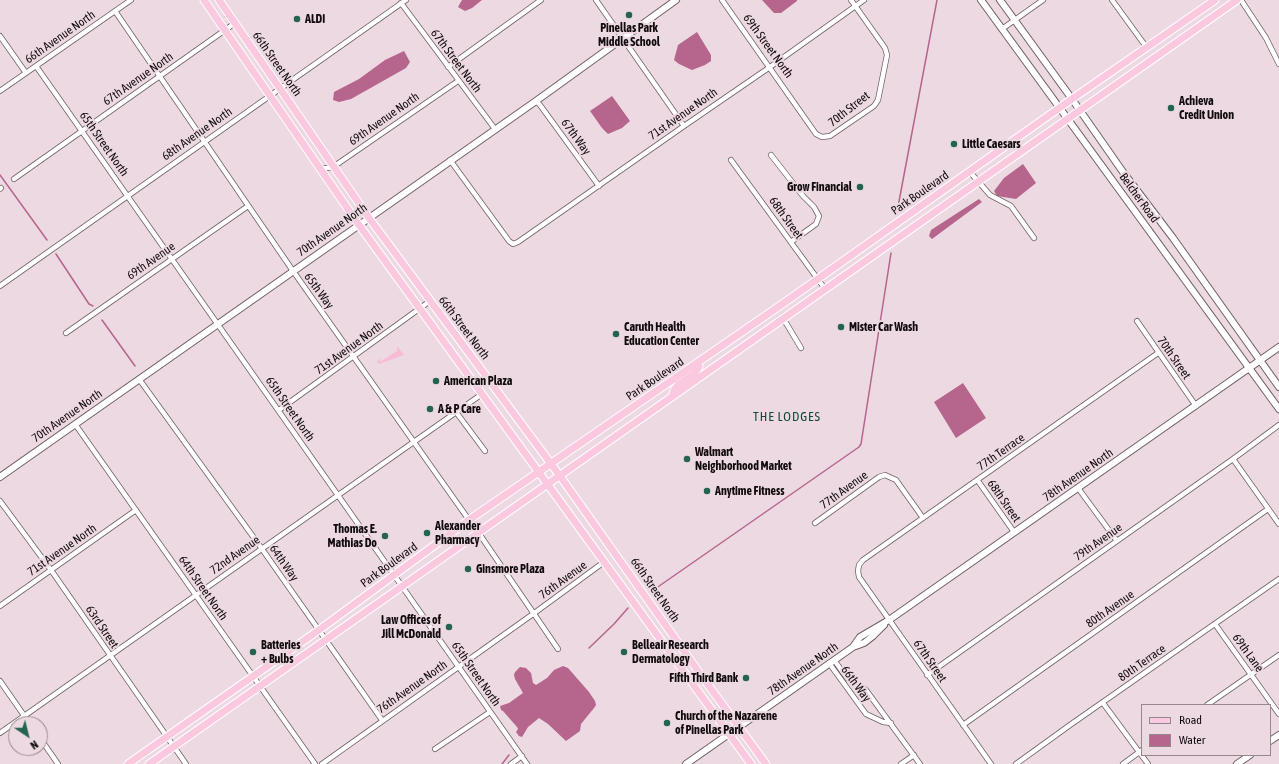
<!DOCTYPE html>
<html>
<head>
<meta charset="utf-8">
<style>
  body { margin:0 }
  #map { position:relative; width:1279px; height:764px; overflow:hidden; background:#ecd9e1; font-family:"Asap Condensed",sans-serif }
  canvas { display:block }
  .legend { position:absolute; left:1141px; top:704px; width:130px; height:52px; box-sizing:border-box; background:#ecd9e1; border:1px solid #94878d; margin:0; padding:5px 7px; list-style:none; font-size:12px; color:#110b0e }
  .legend li { display:flex; align-items:center; gap:8px; height:20px }
  .legend b { width:20px; border:1px solid #94878d }
  .north { position:absolute; left:8px; top:716px; width:40px; height:40px; box-sizing:border-box; background:#ecd9e1; border:1px solid #94878d; border-radius:50%; rotate:145deg; font-size:11px; font-weight:700; line-height:16px; text-align:center; color:#110b0e }
  .north::after { content:''; display:block; margin:auto; width:14px; height:18px; background:#246351; clip-path:polygon(50% 0,100% 100%,50% 72%,0 100%) }
</style>
</head>
<body>
<div id="map">
<canvas width="1279" height="764"></canvas>
<ul class="legend">
<li><b style="height:5px;background:#fac8df"></b>Road</li>
<li><b style="height:11px;background:#b6658c"></b>Water</li>
</ul>
<div class="north">N</div>
</div>
<script>
const c = document.querySelector('canvas').getContext('2d');
c.lineJoin = 'round';
function fillPath(path, color) { c.fillStyle = color; c.fill(path, 'evenodd'); }
const poly = rows => new Path2D(rows.map(r => 'M' + r).join(''));
function stroke(path, color, width, dash) { c.strokeStyle = color; c.lineWidth = width; c.lineCap = dash ? 'butt' : 'round'; c.setLineDash(dash || []); c.stroke(path); }
function drawText(font, color, halo, rows, align = 'center') {
  c.font = font + ' "Asap Condensed",sans-serif'; c.lineWidth = 4; c.setLineDash([]); c.textBaseline = 'middle'; c.strokeStyle = halo; c.fillStyle = color; for (const [text, x, y, turn = 0] of rows) {
    c.save(); c.translate(x, y); c.rotate((+turn || 0) * Math.PI / 180); c.textAlign = isNaN(turn) ? turn : align; if (halo) c.strokeText(text, 0, 0); c.fillText(text, 0, 0); c.restore();
  }
}
fillPath(poly([
  [397,346,404,355,379,364,377,362,380,358,380,362,397,351]
]), '#f8bbd6');
fillPath(poly([
  [462,0,482,0,472,8,465,11,458,7],
  [762,0,797,0,797,1,781,13,774,13],
  [697,32,711,55,711,61,705,65,692,70,679,64,674,60,678,45],
  [404,51,410,62,406,68,351,99,339,102,333,100,334,92,359,79,385,60],
  [612,96,630,121,622,128,608,134,602,128,590,111],
  [1023,164,1036,183,1016,199,997,196,994,191,1004,178],
  [979,199,982,202,932,239,929,236,931,230],
  [963,383,986,418,956,438,934,402],
  [563,666,568,668,589,692,595,701,596,705,594,708,581,724,580,731,566,741,548,724,539,718,528,727,522,737,519,736,516,732,518,729,517,727,503,711,501,710,500,706,509,703,523,693,515,679,514,675,515,672,520,667,526,668,531,673,533,683,536,685,547,678,554,670]
]), '#b6658c');
stroke(poly([
  [0,175,47,240],
  [897,212,937,0],
  [56,254,89,304,93,306],
  [102,320,135,366],
  [652,591,859,447,861,444,891,253],
  [589,648,614,624,628,608],
  [502,764,509,755]
]), '#b6658c', 1.5);
const street = poly([
  [596,0,684,126],
  [722,0,816,134,822,137,830,136,874,106,878,100,887,55,885,48,851,0],
  [1112,0,1147,48],
  [1241,0,1266,38,1279,64],
  [401,3,495,129],
  [115,11,293,271,469,520],
  [1002,29,1043,0],
  [0,36,26,73],
  [36,66,527,764],
  [448,67,541,0],
  [0,91,131,0],
  [536,101,540,105,599,186],
  [771,155,803,196,814,207,819,216,816,224,791,242],
  [450,160,509,241,513,244,518,242,684,126,770,67,864,0],
  [731,160,825,289],
  [320,169,333,167,458,81],
  [970,172,990,195,1011,206,1034,238],
  [14,179,235,23],
  [0,189,1,188],
  [0,286,406,0],
  [783,318,801,348],
  [1137,321,1196,406],
  [66,333,248,206],
  [139,379,262,549,382,720],
  [279,410,430,301],
  [456,412,485,451],
  [75,424,315,764],
  [1233,459,1279,524],
  [978,481,1014,532],
  [1078,488,1117,541],
  [0,501,51,570,186,764],
  [815,523,879,477,885,475,896,480,923,518],
  [478,532,558,649],
  [0,606,136,510],
  [1215,624,1279,714],
  [834,660,847,678,866,690,920,764],
  [829,663,866,714,883,722,891,723],
  [927,675,1233,459,1279,425],
  [0,681,30,724],
  [1103,703,1148,764],
  [1207,705,1279,655],
  [963,725,1268,509],
  [0,733,482,394],
  [40,738,58,764],
  [435,749,490,712],
  [322,764,533,614,604,562],
  [511,764,522,756],
  [901,764,914,755],
  [991,764,859,577,858,571,859,565,863,560,1158,353],
  [1016,764,1070,725,1279,579],
  [1123,764,1142,750]
]);
const secondary = poly([
  [981,0,1279,409],
  [1000,0,1072,99,1123,172,1173,238,1279,387],
  [0,477,536,101,676,0],
  [853,647,860,637,889,620,1279,347],
  [1270,741,1279,735],
  [686,764,853,647,864,643,873,636,884,625],
  [1237,764,1250,755]
]);
const primary = poly([
  [204,0,359,225,751,764],
  [219,0,369,218,560,476,703,678,766,764],
  [673,394,674,390,678,385,694,374,699,367,698,362],
  [128,764,319,630,469,520,781,305,1072,99,1215,0],
  [149,764,1237,0]
]);
stroke(street, '#716067', 6);
stroke(secondary, '#716067', 8);
stroke(primary, '#fff', 9);
stroke(street, '#fff', 4.5);
stroke(secondary, '#fff', 6);
stroke(primary, '#fac8df', 7);
for (const [x, y, r, color] of [
  [629,15,4,"#246351"],
  [297,19,4,"#246351"],
  [1171,108,4,"#246351"],
  [954,144,4,"#246351"],
  [860,187,4,"#246351"],
  [841,327,4,"#246351"],
  [616,334,4,"#246351"],
  [436,381,4,"#246351"],
  [430,409,4,"#246351"],
  [687,459,4,"#246351"],
  [707,491,4,"#246351"],
  [427,533,4,"#246351"],
  [385,536,4,"#246351"],
  [468,569,4,"#246351"],
  [449,627,4,"#246351"],
  [253,652,4,"#246351"],
  [624,652,4,"#246351"],
  [746,678,4,"#246351"],
  [667,723,4,"#246351"]
]) { const dot = new Path2D(); dot.arc(x, y, r, 0, 2 * Math.PI); c.fillStyle = color; c.fill(dot); stroke(dot, '#ecd9e1', 1.5); }
drawText('bold 12px', '#110b0e', '#ecd9e1', [
  ["ALDI",305,19],
  ["Pinellas Park",629,28,"center"],
  ["Middle School",629,42,"center"],
  ["Achieva",1179,101],
  ["Credit Union",1179,115],
  ["Little Caesars",962,144],
  ["Grow Financial",852,187,"right"],
  ["Caruth Health",624,327],
  ["Education Center",624,341],
  ["Mister Car Wash",849,327],
  ["American Plaza",444,381],
  ["A & P Care",438,409],
  ["Walmart",695,452],
  ["Neighborhood Market",695,466],
  ["Anytime Fitness",715,491],
  ["Alexander",435,526],
  ["Pharmacy",435,540],
  ["Thomas E.",377,529,"right"],
  ["Mathias Do",377,543,"right"],
  ["Ginsmore Plaza",476,569],
  ["Law Offices of",441,620,"right"],
  ["Jill McDonald",441,634,"right"],
  ["Batteries",261,645],
  ["+ Bulbs",261,659],
  ["Belleair Research",632,645],
  ["Dermatology",632,659],
  ["Fifth Third Bank",738,678,"right"],
  ["Church of the Nazarene",675,716],
  ["of Pinellas Park",675,730]
], 'left');
drawText('12px', '#110b0e', '#ecd9e1', [
  ["66th Avenue North",60,37,-35],
  ["69th Street North",768,46,54],
  ["67th Street North",456,61,53],
  ["66th Street North",277,64,55],
  ["67th Avenue North",138,79,-35],
  ["70th Street",849,109,-38],
  ["71st Avenue North",683,114,-35],
  ["69th Avenue North",384,119,-35],
  ["68th Avenue North",197,134,-35],
  ["67th Way",576,137,54],
  ["65th Street North",104,144,55],
  ["Park Boulevard",920,193,-35],
  ["Belcher Road",1139,198,54],
  ["68th Street",786,218,54],
  ["70th Avenue North",332,230,-35],
  ["69th Avenue",151,261,-35],
  ["65th Way",319,291,54],
  ["66th Street North",464,328,53],
  ["71st Avenue North",349,348,-36],
  ["70th Street",1174,358,55],
  ["Park Boulevard",655,379,-34],
  ["65th Street North",290,409,55],
  ["70th Avenue North",67,416,-35],
  ["77th Terrace",1001,452,-35],
  ["78th Avenue North",1078,475,-35],
  ["77th Avenue",844,490,-36],
  ["68th Street",1004,501,55],
  ["79th Avenue",1098,542,-35],
  ["71st Avenue North",62,550,-35],
  ["72nd Avenue",235,555,-35],
  ["64th Way",284,563,55],
  ["Park Boulevard",389,565,-36],
  ["76th Avenue",563,580,-36],
  ["64th Street North",203,588,55],
  ["66th Street North",655,590,55],
  ["80th Avenue",1110,609,-35],
  ["63rd Street",102,627,56],
  ["69th Lane",1248,653,54],
  ["67th Street",930,661,55],
  ["80th Terrace",1142,663,-35],
  ["78th Avenue North",803,669,-35],
  ["65th Street North",476,674,55],
  ["66th Way",856,684,54],
  ["76th Avenue North",412,687,-35]
]);
c.letterSpacing = '1px';
drawText('13px', '#144739', '#ecd9e1', [
  ["THE LODGES",787,417]
]);
c.letterSpacing = '0px';
</script>
</body>
</html>
